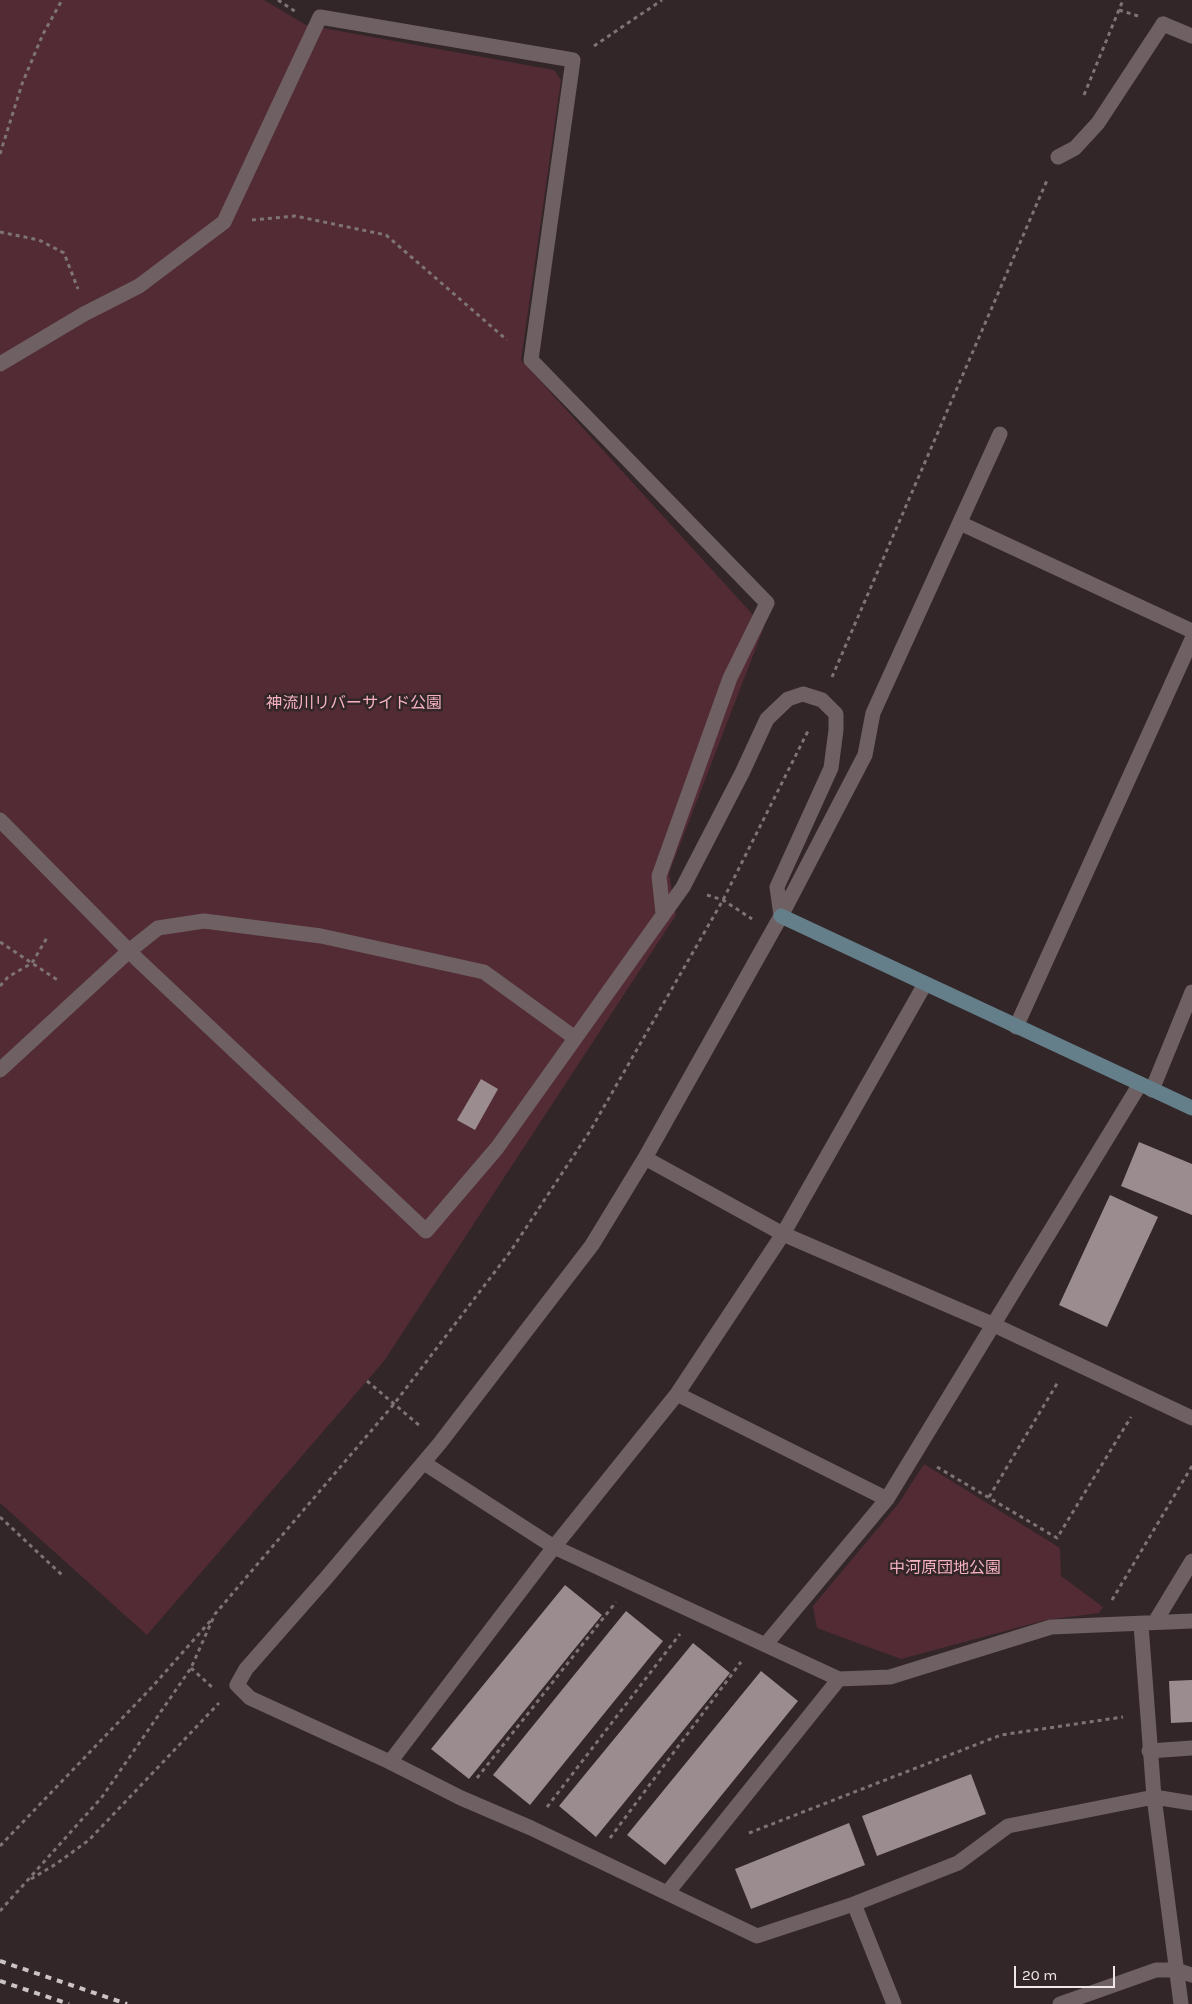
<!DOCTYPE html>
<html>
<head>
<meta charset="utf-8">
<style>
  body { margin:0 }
  #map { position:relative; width:1192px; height:2004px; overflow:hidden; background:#322629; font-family:Karla,sans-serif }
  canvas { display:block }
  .scale { position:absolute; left:1014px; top:1966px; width:101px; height:22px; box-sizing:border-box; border:2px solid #efe7e8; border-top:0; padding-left:6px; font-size:15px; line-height:18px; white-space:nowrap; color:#efe7e8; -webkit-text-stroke:4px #322629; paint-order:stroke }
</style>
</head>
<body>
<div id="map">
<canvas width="1192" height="2004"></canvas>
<div class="scale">20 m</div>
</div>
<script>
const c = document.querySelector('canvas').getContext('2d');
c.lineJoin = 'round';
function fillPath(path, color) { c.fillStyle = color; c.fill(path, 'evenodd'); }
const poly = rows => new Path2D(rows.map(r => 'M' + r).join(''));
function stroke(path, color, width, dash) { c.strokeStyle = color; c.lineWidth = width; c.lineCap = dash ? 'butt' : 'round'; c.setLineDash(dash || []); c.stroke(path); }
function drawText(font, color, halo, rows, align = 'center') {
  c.font = font + ' Karla,"Noto Sans JP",sans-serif'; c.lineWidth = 5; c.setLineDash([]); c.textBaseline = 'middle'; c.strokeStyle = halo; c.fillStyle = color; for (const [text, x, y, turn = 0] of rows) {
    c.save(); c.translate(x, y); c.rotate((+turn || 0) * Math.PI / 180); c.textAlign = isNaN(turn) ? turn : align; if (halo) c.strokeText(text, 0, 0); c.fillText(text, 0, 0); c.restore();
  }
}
fillPath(poly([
  [0,0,264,0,306,25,554,70,561,80,521,360,764,627,669,873,676,915,384,1361,147,1635,0,1503],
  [924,1464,1060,1548,1061,1576,1103,1607,1099,1613,1046,1620,901,1659,817,1628,813,1606,899,1503]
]), '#532b35');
fillPath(poly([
  [481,1079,498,1089,475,1130,457,1120],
  [1139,1142,1192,1164,1192,1215,1121,1186],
  [1110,1195,1158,1217,1107,1327,1059,1305],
  [565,1585,602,1615,469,1779,431,1749],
  [626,1611,663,1641,530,1805,493,1775],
  [693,1643,730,1673,596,1837,559,1806],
  [761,1671,798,1701,665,1865,627,1835],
  [1192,1680,1192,1722,1171,1723,1169,1681],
  [971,1774,986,1814,877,1856,862,1816],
  [849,1823,865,1865,751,1909,735,1869]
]), '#9b8c8f');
stroke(poly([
  [278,0,296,12],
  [1119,10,1138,16],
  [594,46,662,0],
  [1084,95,1123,0],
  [0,154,22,84,43,34,62,0],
  [252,220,295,216,386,235,507,340],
  [0,232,39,240,64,253,78,289],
  [832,677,1048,178],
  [707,895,723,900,752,919],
  [0,942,59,981],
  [0,986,8,977,32,963,48,936],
  [367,1381,420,1426],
  [937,1467,1057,1538,1131,1417],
  [989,1497,1058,1382],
  [0,1517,63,1576],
  [1112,1600,1192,1466],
  [191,1668,213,1688],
  [477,1778,616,1602],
  [547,1807,680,1634],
  [749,1833,1001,1735,1123,1717],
  [610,1838,741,1662],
  [0,1846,153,1686,213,1618],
  [31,1879,56,1864,89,1840,219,1703],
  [0,1911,102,1797,191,1668,215,1614,394,1404,510,1252,590,1131,723,900,808,731]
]), '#7e7375', 3, [4, 4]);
stroke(poly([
  [1058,157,1075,148,1098,123,1163,24],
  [0,364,84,314,139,286,224,222,320,17,573,60,531,360,767,603,730,678,659,876,663,913],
  [960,523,1192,631],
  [0,820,137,959,426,1231,497,1148,683,887,742,773,767,719,788,699,803,694,822,700,836,714,836,730,831,768,777,887,781,916],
  [0,1070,129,951,158,928,204,921,321,936,484,972,575,1038],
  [645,1158,783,1234],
  [1149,1751,1192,1748],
  [390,1762,250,1698,237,1685,246,1669,327,1577,440,1443,592,1245,645,1158,781,916,865,755,873,713,1000,434]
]), '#6e6063', 15);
stroke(poly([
  [1163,24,1192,36],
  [925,984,783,1234,677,1394,554,1547,390,1762,461,1798,531,1828,757,1936,854,1904,958,1863,1008,1826,1154,1797,1192,1803],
  [1016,1027,1192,639],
  [1152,1090,1192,992],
  [783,1234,994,1325,1192,1418],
  [677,1394,887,1499],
  [424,1463,554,1547,839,1679,890,1677,1051,1627,1192,1621],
  [1155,1622,1192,1561],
  [1141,1625,1154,1797,1181,2004],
  [766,1644,887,1499,1140,1084],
  [668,1892,839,1679],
  [854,1904,894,2004],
  [1060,2004,1156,1970,1176,1970,1192,1975]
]), '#6e6063', 15);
stroke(poly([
  [781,916,1192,1108]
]), '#647f89', 15);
stroke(poly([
  [0,1961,127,2004],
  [0,1981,69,2004]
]), '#ccc3c5', 4, [6, 6]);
drawText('16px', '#f6b2c1', '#322629', [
  ["神流川リバーサイド公園",354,703],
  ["中河原団地公園",945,1568]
]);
</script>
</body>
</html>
